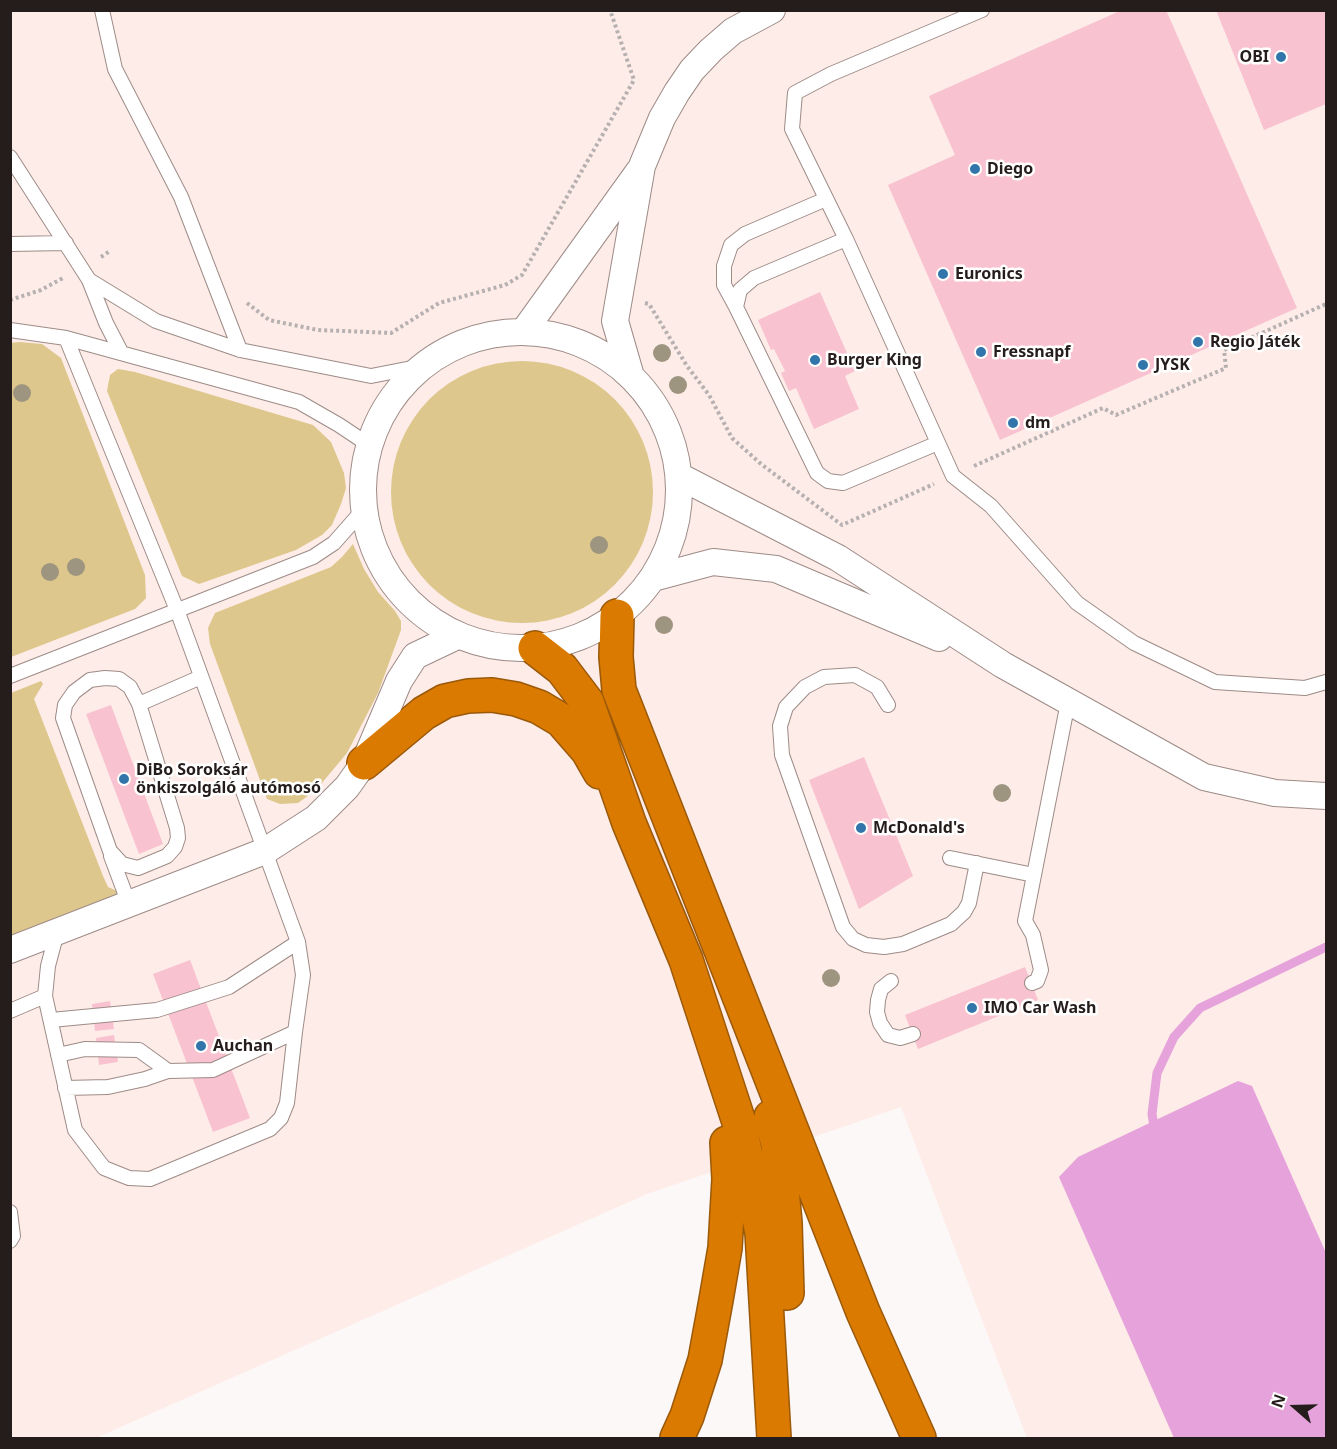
<!DOCTYPE html>
<html>
<head>
<meta charset="utf-8">
<style>
  body { margin:0 }
  #map { position:relative; width:1337px; height:1449px; overflow:hidden; background:#fcf8f7; font-family:"Noto Sans",sans-serif }
  canvas { display:block }
  .frame { position:absolute; inset:0; border:12px solid #251d1c; pointer-events:none }
  .north { position:absolute; left:1265px; top:1377px; width:60px; height:60px; -webkit-text-stroke:4px #fff; paint-order:stroke; rotate:290deg; font-size:16px; font-weight:700; line-height:24px; text-align:center; color:#251d1c }
  .north::after { content:''; display:block; margin:auto; width:21px; height:27px; background:#251d1c; clip-path:polygon(50% 0,100% 100%,50% 72%,0 100%) }
</style>
</head>
<body>
<div id="map">
<canvas width="1337" height="1449"></canvas>
<div class="frame"></div>
<div class="north">N</div>
</div>
<script>
const c = document.querySelector('canvas').getContext('2d');
c.lineJoin = 'round';
function fillPath(path, color) { c.fillStyle = color; c.fill(path, 'evenodd'); }
const poly = rows => new Path2D(rows.map(r => 'M' + r).join(''));
function stroke(path, color, width, dash) { c.strokeStyle = color; c.lineWidth = width; c.lineCap = dash ? 'butt' : 'round'; c.setLineDash(dash || []); c.stroke(path); }
function drawText(font, color, halo, rows, align = 'center') {
  c.font = font + ' "Noto Sans",sans-serif'; c.lineWidth = 5; c.setLineDash([]); c.textBaseline = 'middle'; c.strokeStyle = halo; c.fillStyle = color; for (const [text, x, y, turn = 0] of rows) {
    c.save(); c.translate(x, y); c.rotate((+turn || 0) * Math.PI / 180); c.textAlign = isNaN(turn) ? turn : align; if (halo) c.strokeText(text, 0, 0); c.fillText(text, 0, 0); c.restore();
  }
}
fillPath(poly([
  [10,11,1326,11,1326,1438,1027,1438,901,1107,647,1194,96,1438,11,1438]
]), '#feece8');
fillPath(poly([
  [20,342,42,344,61,358,145,575,146,598,135,609,11,657,10,343],
  '391 492a131 131 0 1 1 262 0a131 131 0 1 1-262 0Z',
  [118,369,135,372,313,425,331,442,344,473,346,488,341,504,332,525,322,535,296,550,199,584,182,576,107,391,110,375],
  [353,544,364,569,378,592,395,611,401,621,401,630,378,693,347,753,316,790,298,803,280,804,267,799,210,644,208,628,215,613,331,567,342,557],
  [41,681,43,684,34,699,103,876,108,887,117,891,117,895,11,937,11,693]
]), '#dec78c');
fillPath(poly([
  [1238,1081,1252,1086,1326,1253,1326,1438,1174,1438,1059,1177,1078,1157]
]), '#e6a2da');
stroke(poly([
  [1155,1132,1152,1114,1157,1073,1174,1037,1200,1008,1326,947]
]), '#e6a2da', 9);
fillPath(poly([
  [1122,10,1166,10,1297,308,1000,440,888,185,955,155,929,96],
  [1216,10,1326,10,1326,104,1264,130],
  [820,292,855,371,845,376,859,409,814,429,796,388,789,391,781,373,785,371,774,349,771,350,758,320],
  [111,705,163,844,139,854,86,714],
  [864,757,913,876,859,909,809,780],
  [190,960,250,1118,213,1132,153,974],
  [1025,967,1038,1000,918,1049,905,1015],
  [110,1001,114,1029,95,1031,92,1004],
  [114,1035,118,1062,99,1065,96,1038]
]), '#f9c2d0');
const lane = poly([
  [102,10,115,69,181,197,240,350],
  [982,10,831,74,795,93,792,129,846,239,953,476,991,506,1077,603,1134,643,1215,682,1305,688,1326,682],
  [10,157,89,280,106,323,121,352],
  [846,239,754,278,740,290,736,307,817,473,828,481,843,483,938,443],
  [10,244,66,243],
  [89,280,156,321,240,350,371,376,422,366],
  [736,307,724,285,724,266,731,245,745,234,826,199],
  [10,330,66,338,299,402,339,425,369,445],
  [10,676,313,557,334,543,364,509],
  [105,678,119,679,130,687,139,704,177,828,178,838,175,847,167,856,138,868,122,864,110,851,63,718,65,705,74,692,90,680,105,678],
  [139,704,201,677],
  [888,705,877,687,855,675,824,677,805,687,786,707,780,726,782,755,843,927,853,939,866,945,884,947,903,944,951,924,964,912,969,903,977,863],
  [111,856,129,904],
  [950,858,1034,875],
  [57,932,48,966,45,996,75,1130,104,1168,129,1178,150,1179,270,1129,281,1118,287,1103,295,1032],
  [891,981,881,989,878,1000,877,1012,880,1023,888,1035,900,1038,913,1034],
  [1032,983,1037,981,1041,970,1033,935,1025,921,1068,702],
  [10,1011,45,996],
  [51,1020,157,1010,229,987,298,942],
  [58,1055,85,1049,139,1050,168,1071,213,1070,295,1032,303,975,298,942,177,610,66,338],
  [65,1088,108,1087,145,1079,168,1071],
  [10,1212,13,1236,10,1241]
]);
const street = poly([
  [524,331,639,171],
  '363 490a158 158 0 1 1 316 0a158 158 0 1 1-316 0Z',
  [630,373,615,321,642,166,662,118,677,92,692,70,711,50,733,31,772,10],
  [679,476,838,558,1003,665,1204,777,1275,793,1326,796],
  [653,578,713,562,776,569,939,638],
  [10,950,265,851,316,818,347,787,364,763,399,681,415,656,457,636]
]);
const highway = poly([
  [617,616,616,657,619,690,863,1312,919,1438],
  [535,648,562,669,587,702,629,823,686,960,739,1122,762,1233,774,1438],
  [364,763,424,713,445,701,468,696,492,695,516,699,539,707,561,720,588,751,600,772],
  [771,1117,778,1144,785,1223,787,1293],
  [677,1438,687,1416,705,1360,716,1300,725,1248,729,1179,727,1143]
]);
stroke(lane, '#9d8b87', 16);
stroke(street, '#9d8b87', 28);
stroke(highway, '#9b590a', 36);
stroke(poly([
  [101,257,110,251],
  [10,300,41,290,63,278],
  [247,303,269,320,318,330,391,333,439,303,505,285,522,275,634,80,610,10],
  [645,303,649,304,687,366,709,395,732,438,761,464,842,525,934,484],
  [974,466,1103,408,1116,415,1226,368,1224,350,1326,304]
]), '#b6b1b0', 4, [3, 3]);
stroke(lane, '#fff', 14);
stroke(street, '#fff', 26);
stroke(highway, '#da7a00', 33);
c.fillStyle = '#9e9581';
for (const [x, y] of [
  [662,353],
  [678,385],
  [22,393],
  [599,545],
  [76,567],
  [50,572],
  [664,625],
  [1002,793],
  [831,978]
]) { c.beginPath(); c.arc(x, y, 9, 0, 2 * Math.PI); c.fill(); }
for (const [x, y, r, color] of [
  [1281,57,6,"#3175aa"],
  [975,169,6,"#3175aa"],
  [943,274,6,"#3175aa"],
  [1198,342,6,"#3175aa"],
  [981,352,6,"#3175aa"],
  [815,360,6,"#3175aa"],
  [1143,365,6,"#3175aa"],
  [1013,423,6,"#3175aa"],
  [124,779,6,"#3175aa"],
  [861,828,6,"#3175aa"],
  [972,1008,6,"#3175aa"],
  [201,1046,6,"#3175aa"]
]) { const dot = new Path2D(); dot.arc(x, y, r, 0, 2 * Math.PI); c.fillStyle = color; c.fill(dot); stroke(dot, '#fff', 2); }
drawText('bold 16px', '#251d1c', '#fff', [
  ["OBI",1269,57,"right"],
  ["Diego",987,169],
  ["Euronics",955,274],
  ["Regio Játék",1210,342],
  ["Fressnapf",993,352],
  ["Burger King",827,360],
  ["JYSK",1155,365],
  ["dm",1025,423],
  ["DiBo Soroksár",136,770],
  ["önkiszolgáló autómosó",136,788],
  ["McDonald's",873,828],
  ["IMO Car Wash",984,1008],
  ["Auchan",213,1046]
], 'left');
</script>
</body>
</html>
